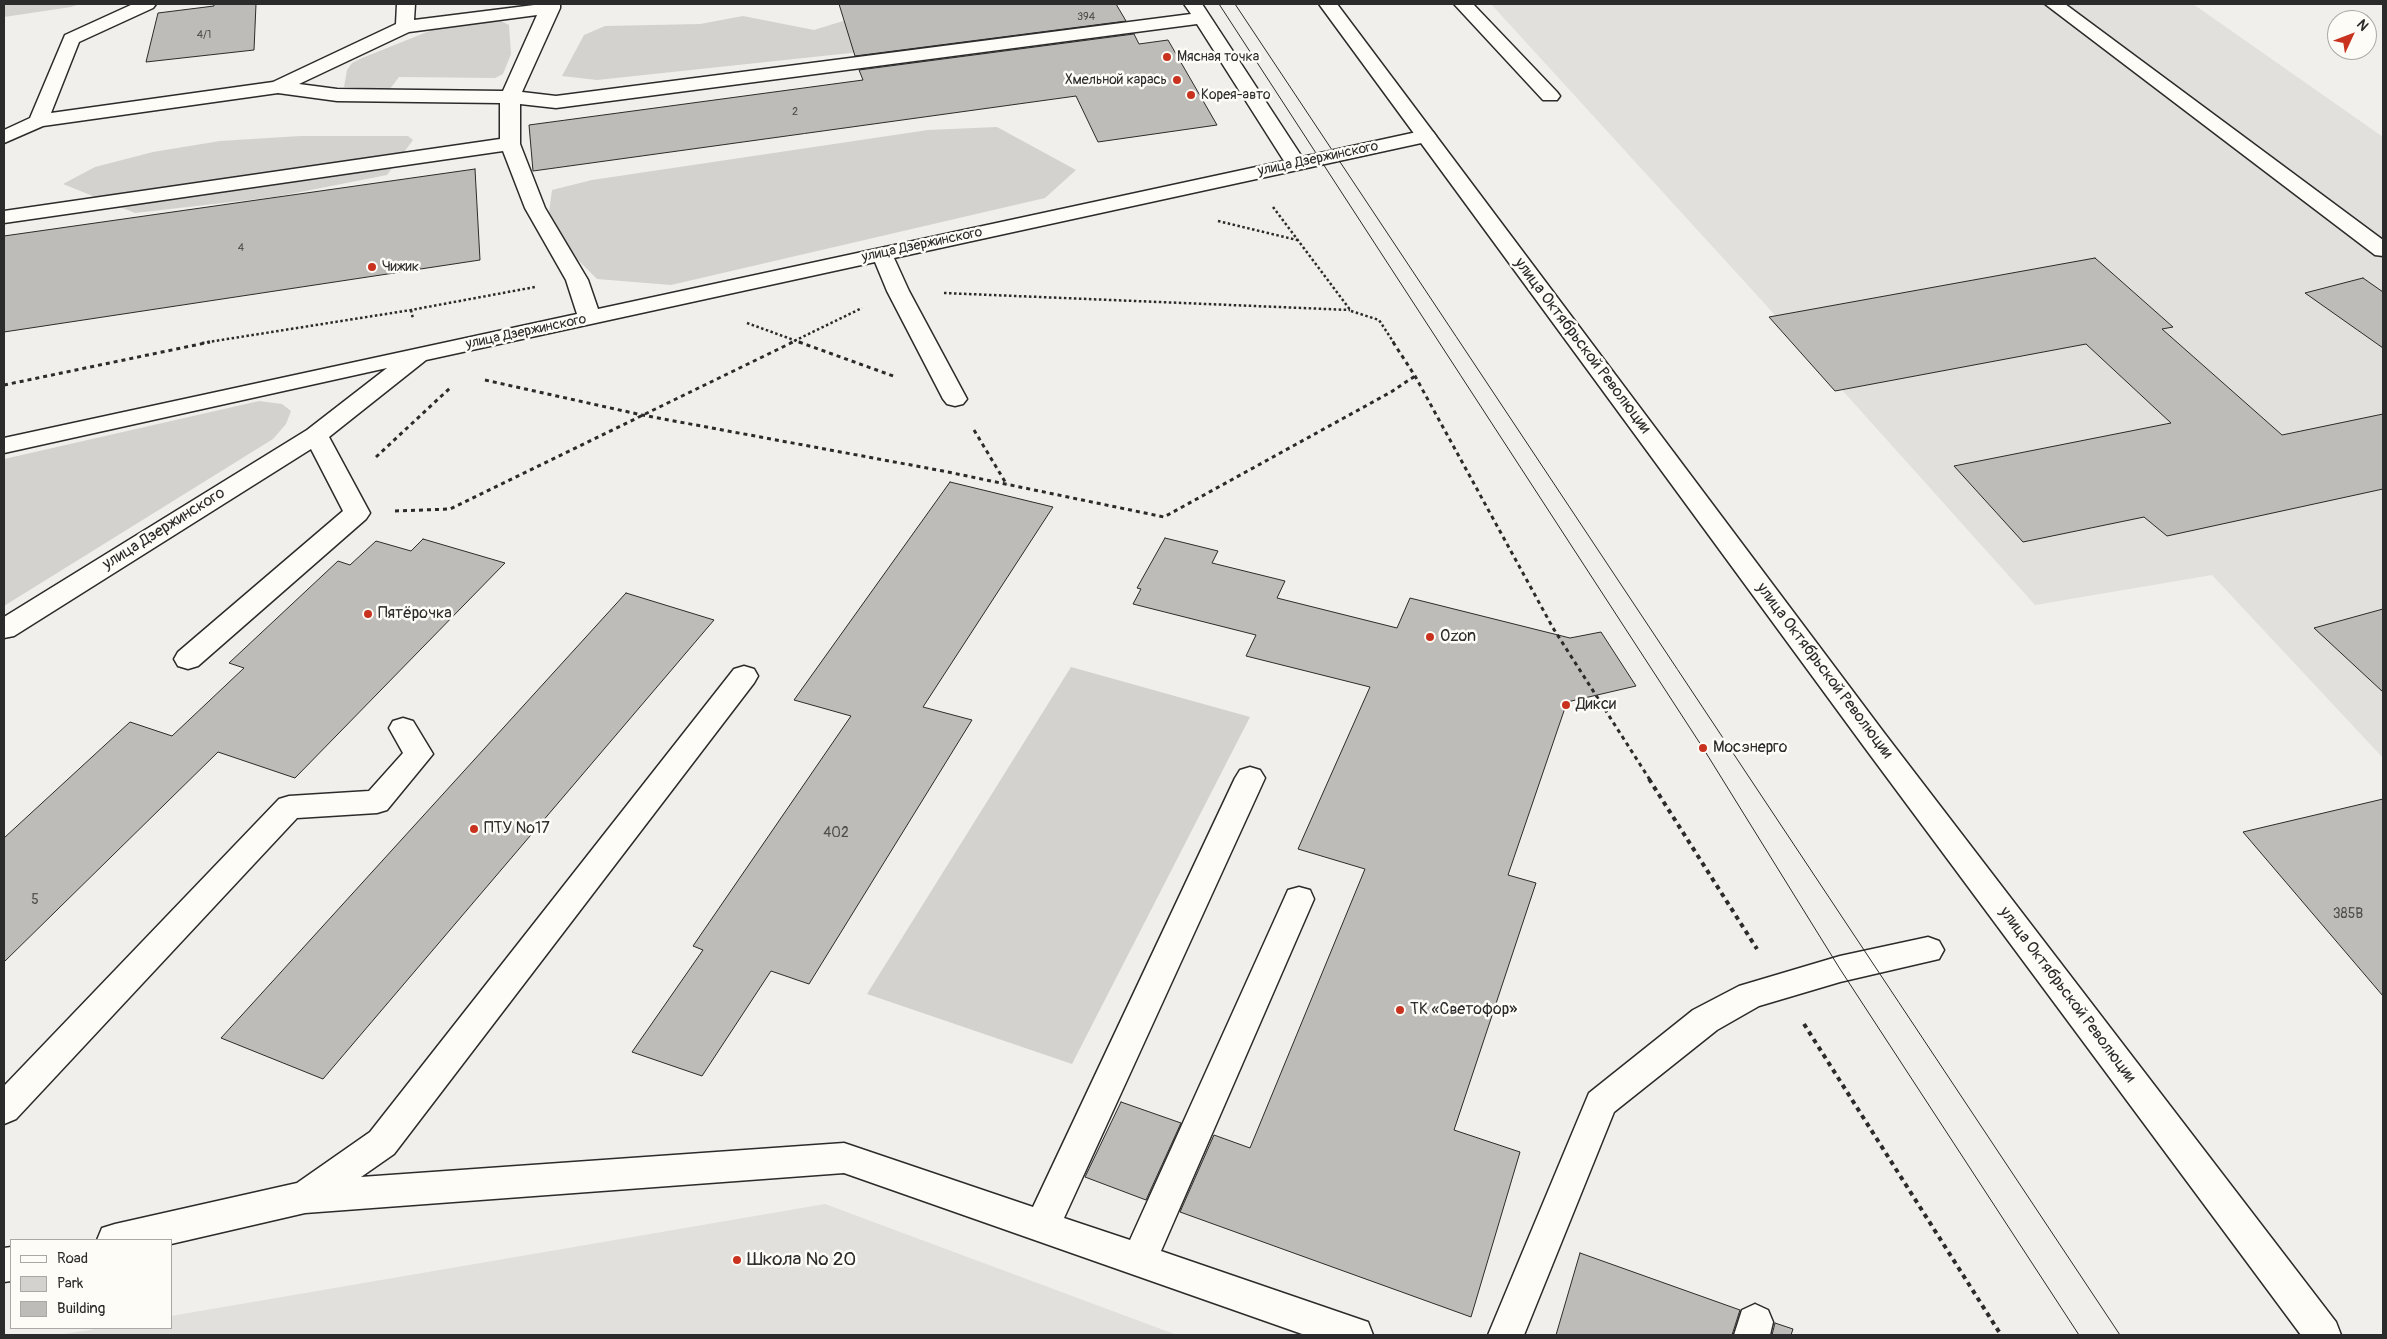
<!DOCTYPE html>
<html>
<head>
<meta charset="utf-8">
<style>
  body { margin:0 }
  #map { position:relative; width:2387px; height:1339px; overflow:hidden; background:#f0efeb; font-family:Pangolin,sans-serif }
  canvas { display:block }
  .frame { position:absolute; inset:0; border:5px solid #2b2b2b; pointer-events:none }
  .legend { position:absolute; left:10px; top:1239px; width:162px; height:90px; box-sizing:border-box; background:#fdfcf7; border:1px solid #a9a8a5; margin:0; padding:6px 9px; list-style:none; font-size:15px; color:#2b2b2b }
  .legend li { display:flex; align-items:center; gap:10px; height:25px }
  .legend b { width:25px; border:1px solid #a9a8a5 }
  .north { position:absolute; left:2327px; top:10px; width:50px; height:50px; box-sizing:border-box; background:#fdfcf7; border:1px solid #a9a8a5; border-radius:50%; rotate:47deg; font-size:14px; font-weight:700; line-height:20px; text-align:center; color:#2b2b2b }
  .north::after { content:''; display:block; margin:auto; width:18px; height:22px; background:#c8321e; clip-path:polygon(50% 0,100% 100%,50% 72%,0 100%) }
</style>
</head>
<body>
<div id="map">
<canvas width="2387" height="1339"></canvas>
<div class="frame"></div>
<ul class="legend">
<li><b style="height:6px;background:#fdfcf7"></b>Road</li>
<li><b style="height:14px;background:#d3d2cf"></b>Park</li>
<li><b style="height:14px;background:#bdbcb8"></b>Building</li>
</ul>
<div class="north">N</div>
</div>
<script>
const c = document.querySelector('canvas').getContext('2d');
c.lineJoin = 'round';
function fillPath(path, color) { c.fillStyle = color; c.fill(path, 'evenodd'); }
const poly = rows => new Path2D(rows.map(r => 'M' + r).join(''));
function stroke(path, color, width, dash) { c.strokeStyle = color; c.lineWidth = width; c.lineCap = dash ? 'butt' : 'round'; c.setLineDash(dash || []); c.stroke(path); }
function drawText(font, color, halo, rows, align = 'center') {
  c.font = font + ' Pangolin,sans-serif'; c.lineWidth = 5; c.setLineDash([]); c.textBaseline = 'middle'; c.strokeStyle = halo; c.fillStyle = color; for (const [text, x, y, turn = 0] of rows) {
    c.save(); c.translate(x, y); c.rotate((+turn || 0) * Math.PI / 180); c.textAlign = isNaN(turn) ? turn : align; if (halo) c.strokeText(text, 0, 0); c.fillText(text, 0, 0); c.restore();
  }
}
fillPath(poly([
  [1491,4,2193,4,2383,137,2383,758,2212,575,2035,605,1764,303],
  [825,1204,1177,1335,58,1335,101,1328,171,1328,171,1316]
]), '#e1e0dc');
fillPath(poly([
  [4,4,80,4,71,7,4,17],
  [898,4,999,4,993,24,860,52,597,80,562,76,584,35,605,26,700,24,743,16,814,30],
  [484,21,501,21,509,25,511,54,503,74,495,78,399,77,390,89,344,87,347,70,352,63,362,58,437,28],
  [997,127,1076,170,1045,198,671,285,597,279,574,256,549,212,552,190,592,180,928,130],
  [300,136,408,136,413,140,387,175,275,197,135,213,63,184,95,167,153,152,220,141],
  [259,401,282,404,291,411,286,424,273,439,4,606,4,459],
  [1071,667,1250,717,1072,1064,867,994]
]), '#d3d2cf');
const building = poly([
  [214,4,256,4,254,50,146,62,158,13,214,6,214,4],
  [839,4,1116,4,1126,21,855,56,839,4],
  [1134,34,1139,44,1168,40,1217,125,1098,142,1076,96,533,171,529,125,863,80,859,70,1134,34],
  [475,169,480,260,4,332,4,236,475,169],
  [2095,258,2173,327,2162,329,2282,435,2383,414,2383,489,2167,536,2144,517,2023,542,1954,466,2171,423,2086,344,1835,391,1769,317,2095,258],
  [2363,278,2383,292,2383,348,2305,293,2363,278],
  [950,482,1053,507,923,707,972,720,809,984,771,971,702,1076,632,1052,703,950,693,946,851,716,794,700,950,482],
  [1165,538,1218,551,1212,563,1285,581,1277,598,1397,628,1410,598,1570,638,1601,632,1636,686,1567,702,1508,875,1536,883,1454,1130,1520,1152,1471,1317,1180,1212,1214,1135,1250,1148,1365,869,1298,849,1370,687,1246,656,1256,635,1133,604,1141,589,1137,588,1165,538],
  [423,539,505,563,295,778,218,752,4,962,4,838,130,722,172,736,244,668,229,663,338,561,350,565,376,541,411,551,423,539],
  [626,593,714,620,323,1079,221,1038,626,593],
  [2383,609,2383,692,2314,628,2383,609],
  [2383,799,2383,996,2243,832,2383,799],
  [1121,1102,1181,1123,1146,1200,1085,1177,1121,1102],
  [1580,1253,1740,1310,1732,1335,1556,1335,1580,1253],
  [1775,1323,1793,1329,1791,1335,1772,1335,1775,1323]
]);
fillPath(building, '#bdbcb8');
stroke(building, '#2b2b2b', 1);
const minor = poly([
  [133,4,156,4,153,8,79,42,51,113,273,82,396,24,397,4,415,4,414,20,542,4,560,4,560,8,522,92,556,96,1191,14,1184,4,1202,4,1302,157,1426,130,1433,132,1436,136,1433,140,1426,142,894,258,909,291,967,399,963,404,955,406,947,404,943,399,887,291,875,262,426,360,329,437,370,513,366,519,198,666,188,669,178,666,174,659,178,652,343,511,311,449,14,636,4,638,4,617,307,430,387,368,4,453,4,438,577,314,566,280,525,208,503,151,4,223,4,211,500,139,500,103,337,101,278,93,43,126,4,143,4,130,30,118,65,35,133,4],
  [537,15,503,91,337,89,299,84,409,32,537,15],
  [1197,24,1284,161,598,309,588,280,545,208,520,144,520,104,556,108,1197,24],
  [1454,4,1473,4,1557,92,1560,96,1557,100,1543,100,1454,4],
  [2045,4,2065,4,2383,240,2383,256,2375,255,2045,4],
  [744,666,754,669,758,676,754,683,394,1154,361,1177,844,1143,1033,1207,1235,778,1240,770,1250,767,1260,770,1265,778,1064,1218,1130,1240,1284,899,1288,890,1299,887,1310,890,1314,899,1161,1251,1368,1322,1373,1335,1305,1335,844,1173,305,1213,171,1244,171,1240,97,1240,102,1228,115,1224,297,1183,370,1132,734,669,744,666],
  [403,718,413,721,433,754,387,810,377,813,297,818,16,1119,4,1124,4,1086,279,799,289,796,369,791,403,753,389,728,393,721,403,718],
  [1928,937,1939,941,1944,950,1939,959,1840,982,1759,1006,1717,1030,1614,1112,1524,1335,1488,1335,1589,1093,1693,1010,1739,986,1840,956,1928,937],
  [11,1247,11,1281,4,1282,4,1248,11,1247],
  [1755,1304,1768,1310,1773,1322,1770,1335,1734,1335,1742,1310,1755,1304]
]);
const major = poly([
  [1319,4,1337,4,1885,734,2336,1322,2341,1335,2301,1335,1865,748,1319,4]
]);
stroke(minor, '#2b2b2b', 3);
stroke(major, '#2b2b2b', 3);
stroke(poly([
  [1273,207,1351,311,1379,320,1394,343],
  [1218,221,1297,240],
  [944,293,1350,310],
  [411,310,413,319],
  [747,323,802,343],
  [202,343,411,310,535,287],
  [790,343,862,308]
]), '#2b2b2b', 2.5, [2.5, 2.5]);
stroke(poly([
  [799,342,896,377],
  [1393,342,1415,376,1553,628,1650,780],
  [485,380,642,415,943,471,1164,517,1391,392,1415,376],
  [4,385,210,342],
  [974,430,1007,485],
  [376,457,450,388],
  [395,511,450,509,793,342]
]), '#2b2b2b', 3, [4, 4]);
stroke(poly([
  [1649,779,1757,949],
  [1804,1024,2001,1335]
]), '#2b2b2b', 4, [4.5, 4.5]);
fillPath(minor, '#fdfcf7');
fillPath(major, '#fdfcf7');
stroke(poly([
  [1219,4,1703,748,1840,969,2079,1335],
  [1235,4,2120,1335]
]), '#2b2b2b', 1);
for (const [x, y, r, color] of [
  [1167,57,5,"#c8321e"],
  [1177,80,5,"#c8321e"],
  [1191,95,5,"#c8321e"],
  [372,267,5,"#c8321e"],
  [368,614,5,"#c8321e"],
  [1430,637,5,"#c8321e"],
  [1566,705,5,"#c8321e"],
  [1703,748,5,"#c8321e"],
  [474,829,5,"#c8321e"],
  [1400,1010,5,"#c8321e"],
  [737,1260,5,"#c8321e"]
]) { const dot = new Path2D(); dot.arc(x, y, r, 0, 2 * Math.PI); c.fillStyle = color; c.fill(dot); stroke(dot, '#fdfcf7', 2); }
drawText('11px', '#504f4e', null, [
  ["394",1086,17],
  ["4/1",204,35],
  ["2",795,112],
  ["4",241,248]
]);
drawText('14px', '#2b2b2b', '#fdfcf7', [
  ["Мясная точка",1177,57],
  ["Хмельной карась",1167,80,"right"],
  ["Корея-авто",1201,95],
  ["Чижик",382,267]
], 'left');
drawText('14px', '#2b2b2b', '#fdfcf7', [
  ["улица Дзержинского",1318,159,-12],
  ["улица Дзержинского",922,245,-12],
  ["улица Дзержинского",526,332,-12]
]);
drawText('14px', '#504f4e', null, [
  ["402",836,833],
  ["5",35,900],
  ["385В",2348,914]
]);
drawText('16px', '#2b2b2b', '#fdfcf7', [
  ["улица Октябрьской Революции",1582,346,53],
  ["улица Дзержинского",164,529,-32],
  ["улица Октябрьской Революции",1824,671,53],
  ["улица Октябрьской Революции",2067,995,53]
]);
drawText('16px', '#2b2b2b', '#fdfcf7', [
  ["Пятёрочка",378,614],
  ["Ozon",1440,637],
  ["Дикси",1576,705],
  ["Мосэнерго",1713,748],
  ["ПТУ №17",484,829],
  ["ТК «Светофор»",1410,1010]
], 'left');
drawText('19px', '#2b2b2b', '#fdfcf7', [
  ["Школа № 20",747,1260]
], 'left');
</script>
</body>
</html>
